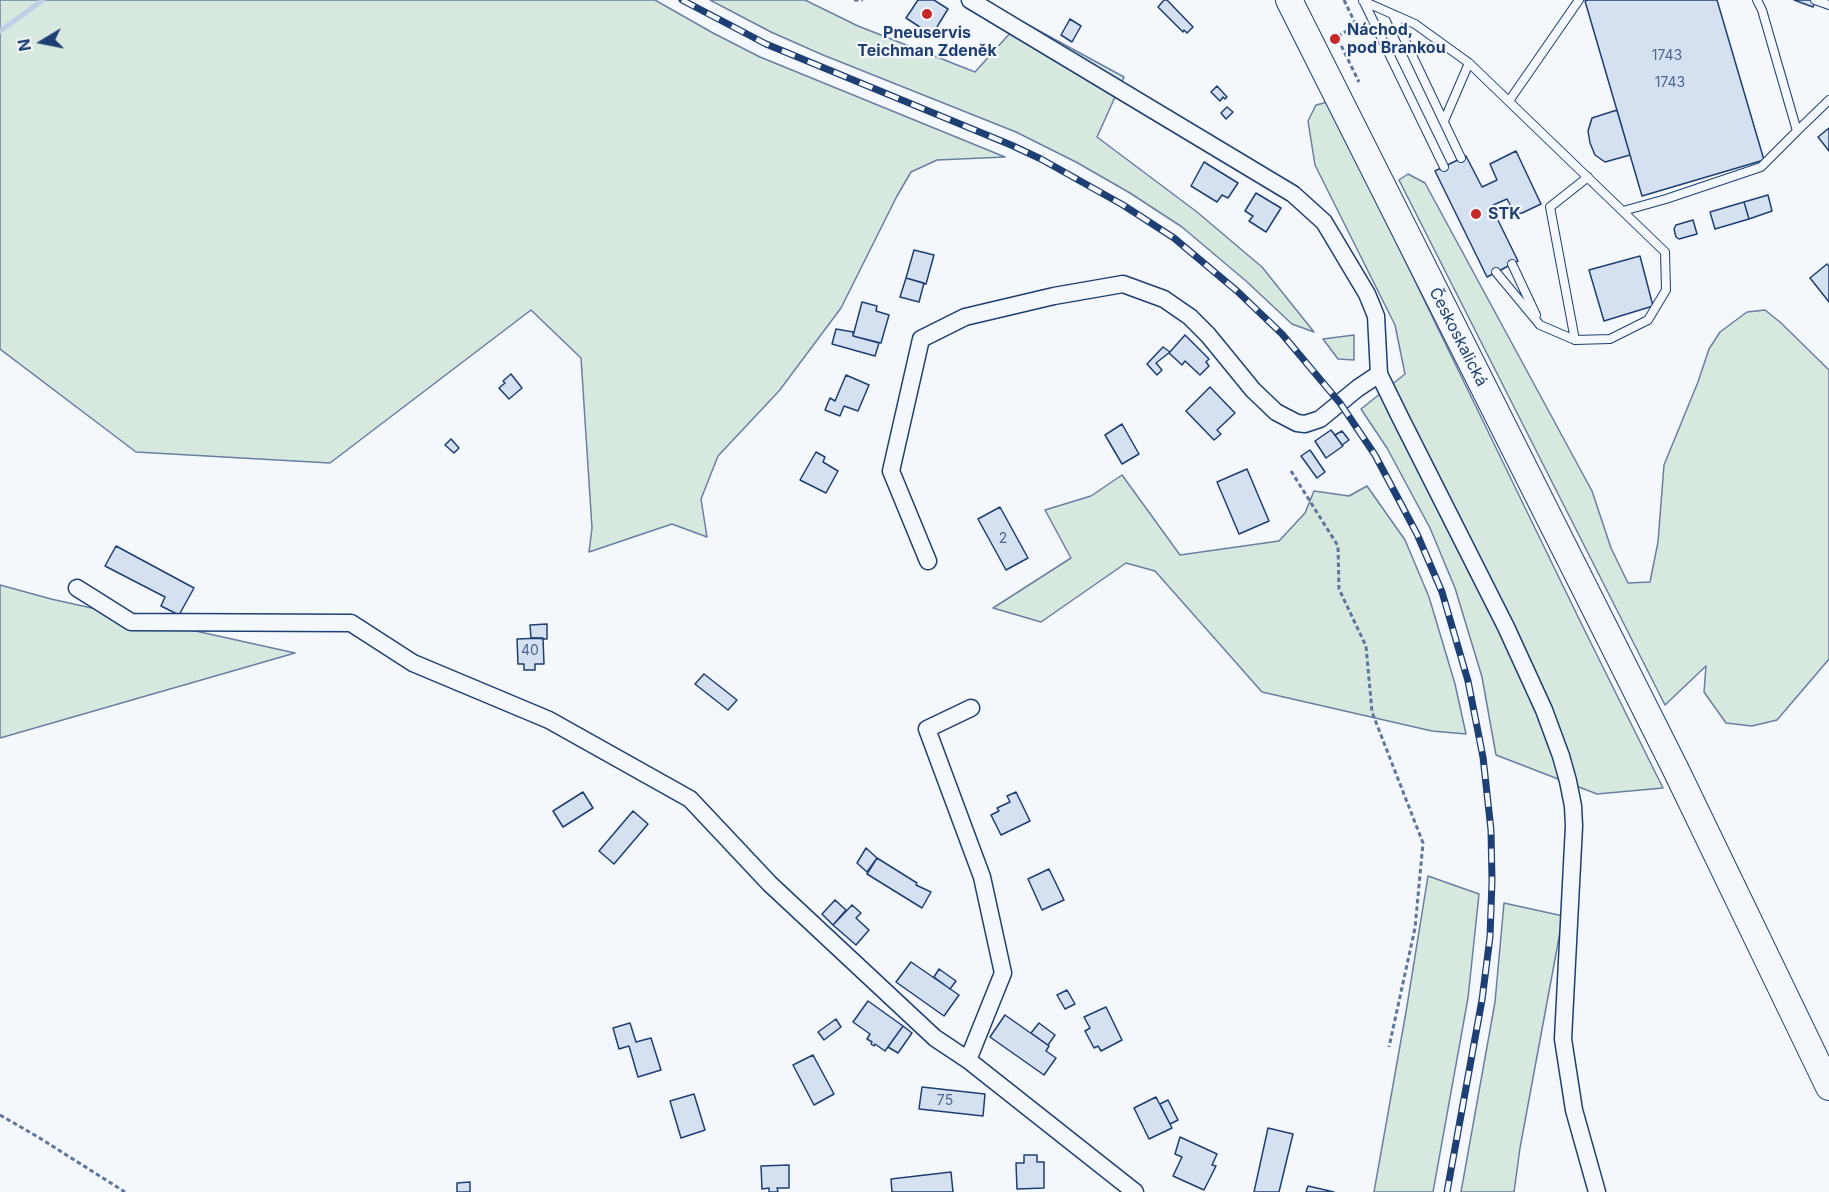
<!DOCTYPE html>
<html>
<head>
<meta charset="utf-8">
<style>
  body { margin:0 }
  #map { position:relative; width:1829px; height:1192px; overflow:hidden; background:#f4f7fb; font-family:Inter,sans-serif }
  canvas { display:block }
  .north { position:absolute; left:12px; top:12px; width:60px; height:60px; -webkit-text-stroke:4px #f4f7fb; paint-order:stroke; rotate:260deg; font-size:16px; font-weight:700; line-height:24px; text-align:center; color:#1d3f73 }
  .north::after { content:''; display:block; margin:auto; width:21px; height:27px; background:#1d3f73; clip-path:polygon(50% 0,100% 100%,50% 72%,0 100%) }
</style>
</head>
<body>
<div id="map">
<canvas width="1829" height="1192"></canvas>
<div class="north">N</div>
</div>
<script>
const c = document.querySelector('canvas').getContext('2d');
c.lineJoin = 'round';
function fillPath(path, color) { c.fillStyle = color; c.fill(path, 'evenodd'); }
const poly = rows => new Path2D(rows.map(r => 'M' + r).join(''));
function stroke(path, color, width, dash) { c.strokeStyle = color; c.lineWidth = width; c.lineCap = dash ? 'butt' : 'round'; c.setLineDash(dash || []); c.stroke(path); }
function drawText(font, color, halo, rows, align = 'center') {
  c.font = font + ' Inter,sans-serif'; c.lineWidth = 4.5; c.setLineDash([]); c.textBaseline = 'middle'; c.strokeStyle = halo; c.fillStyle = color; for (const [text, x, y, turn = 0] of rows) {
    c.save(); c.translate(x, y); c.rotate((+turn || 0) * Math.PI / 180); c.textAlign = isNaN(turn) ? turn : align; if (halo) c.strokeText(text, 0, 0); c.fillText(text, 0, 0); c.restore();
  }
}
const green = poly([
  [0,0,655,0,713,33,760,57,1005,157,937,160,911,172,897,196,841,308,779,391,718,456,701,499,707,537,672,524,589,552,592,528,581,358,531,310,330,463,136,452,0,349,0,0],
  [710,0,805,0,858,26,975,72,1021,21,1124,77,1097,137,1197,212,1262,267,1314,332,1292,324,1246,281,1182,227,1130,193,1076,162,1016,132,823,55,771,32,710,0],
  [1328,102,1582,625,1663,788,1597,794,1496,755,1482,677,1455,588,1430,528,1387,448,1361,409,1405,374,1395,325,1315,165,1308,121,1316,105,1328,102],
  [1408,174,1425,183,1592,491,1611,548,1628,583,1650,582,1658,542,1664,465,1698,382,1709,349,1720,332,1747,312,1765,310,1780,322,1829,370,1829,659,1777,720,1752,726,1726,723,1704,692,1706,666,1665,705,1399,180,1408,174],
  [1354,335,1354,360,1338,359,1323,339,1354,335],
  [1122,475,1180,555,1279,541,1305,513,1314,491,1349,496,1367,486,1405,540,1429,597,1455,684,1466,734,1432,731,1262,692,1155,571,1126,563,1041,622,993,608,1071,558,1045,510,1091,496,1122,475],
  [0,585,51,599,295,653,0,738,0,585],
  [1428,876,1479,894,1468,998,1433,1192,1374,1192,1406,1012,1428,876],
  [1504,903,1563,916,1520,1148,1514,1192,1461,1192,1495,1002,1504,903]
]);
fillPath(green, '#d7e8df');
stroke(green, '#687fa3', 1.5);
stroke(poly([
  [0,31,43,0]
]), '#bed0e5', 5);
const building = poly([
  [918,0,934,0,948,9,932,35,906,18,918,0],
  [1164,0,1167,0,1193,27,1187,33,1184,30,1183,32,1158,7,1164,0],
  [1588,0,1717,0,1764,160,1642,196,1585,1,1588,0],
  [1794,0,1816,0,1813,7,1794,0],
  [1070,19,1081,26,1072,42,1061,35,1070,19],
  [1217,86,1227,97,1225,99,1223,97,1220,101,1211,92,1217,86],
  [1227,107,1233,112,1226,119,1221,113,1227,107],
  [1617,110,1630,155,1605,162,1595,155,1590,143,1588,131,1592,118,1617,110],
  [1829,128,1829,151,1818,137,1829,128],
  [1516,151,1541,204,1522,213,1515,214,1507,199,1491,206,1518,261,1487,277,1435,171,1466,156,1482,187,1497,180,1490,164,1516,151],
  [1204,162,1238,183,1228,198,1222,195,1217,202,1191,186,1204,162],
  [1256,193,1281,208,1266,232,1249,221,1253,216,1245,211,1256,193],
  [1768,195,1772,211,1749,219,1744,202,1768,195],
  [1744,202,1749,219,1715,229,1710,212,1744,202],
  [1693,220,1697,234,1679,239,1676,237,1674,229,1676,225,1693,220],
  [914,250,934,255,926,284,906,278,914,250],
  [1640,256,1653,306,1604,321,1589,270,1640,256],
  [1827,264,1829,266,1829,302,1810,278,1827,264],
  [906,278,924,283,919,302,900,297,906,278],
  [862,302,877,306,876,311,889,315,881,343,853,336,862,302],
  [836,329,853,332,853,336,879,343,875,356,832,344,836,329],
  [1185,335,1209,359,1206,362,1209,366,1200,375,1185,361,1182,365,1169,353,1185,335],
  [1163,347,1170,352,1156,363,1162,370,1157,375,1147,364,1163,347],
  [511,374,522,388,509,399,499,388,505,383,503,381,511,374],
  [846,375,869,385,858,411,844,406,840,416,825,410,830,398,835,401,846,375],
  [1210,387,1235,413,1217,430,1221,434,1214,440,1186,411,1210,387],
  [1122,424,1139,454,1122,464,1105,435,1122,424],
  [1331,430,1343,446,1326,458,1315,441,1331,430],
  [1342,431,1349,440,1342,445,1335,435,1342,431],
  [451,439,459,448,454,453,445,445,451,439],
  [1310,450,1325,472,1317,478,1301,456,1310,450],
  [816,452,825,457,823,462,838,471,826,493,800,480,816,452],
  [1247,469,1269,521,1239,534,1217,482,1247,469],
  [1000,507,1028,558,1006,570,978,519,1000,507],
  [116,546,194,588,179,615,161,606,165,597,105,566,116,546],
  [547,624,547,639,531,638,530,625,547,624],
  [543,638,544,664,535,664,535,670,524,670,524,664,518,664,517,639,543,638],
  [704,674,737,700,728,710,695,684,704,674],
  [583,792,593,808,563,827,553,811,583,792],
  [1016,792,1030,821,1001,835,991,815,999,811,997,808,1010,802,1007,796,1016,792],
  [633,811,648,824,614,864,599,851,633,811],
  [866,848,877,858,867,872,857,863,866,848],
  [877,858,917,883,916,885,931,892,922,908,867,874,877,858],
  [1049,869,1064,900,1042,910,1028,879,1049,869],
  [835,900,846,910,833,925,822,914,835,900],
  [852,905,861,913,856,918,869,930,856,945,833,925,852,905],
  [911,962,959,995,944,1016,896,982,911,962],
  [939,969,956,981,950,989,934,977,939,969],
  [1067,990,1075,1004,1065,1009,1057,995,1067,990],
  [868,1001,903,1026,885,1051,875,1044,874,1046,871,1044,872,1042,867,1039,870,1034,853,1022,868,1001],
  [1106,1007,1122,1040,1101,1051,1098,1046,1094,1048,1085,1031,1090,1028,1084,1017,1106,1007],
  [1005,1015,1049,1046,1046,1051,1056,1058,1044,1075,990,1037,1005,1015],
  [836,1019,841,1027,824,1040,818,1032,836,1019],
  [630,1023,636,1042,651,1038,661,1070,638,1077,629,1046,619,1049,613,1028,630,1023],
  [1039,1023,1055,1035,1048,1045,1031,1033,1039,1023],
  [903,1026,912,1033,898,1053,888,1047,903,1026],
  [813,1055,834,1094,814,1105,793,1065,813,1055],
  [922,1087,985,1094,983,1116,919,1109,922,1087],
  [694,1094,705,1130,681,1138,670,1101,694,1094],
  [1156,1097,1172,1128,1149,1139,1134,1108,1156,1097],
  [1168,1100,1178,1120,1170,1124,1160,1104,1168,1100],
  [1268,1128,1293,1134,1279,1192,1254,1192,1268,1128],
  [1180,1137,1217,1154,1212,1165,1216,1166,1204,1190,1173,1176,1182,1157,1175,1154,1180,1137],
  [1024,1155,1037,1155,1037,1162,1044,1162,1044,1188,1017,1189,1016,1163,1024,1163,1024,1155],
  [789,1165,789,1188,777,1188,778,1192,769,1192,769,1188,762,1189,761,1166,789,1165],
  [951,1172,953,1192,892,1192,891,1179,951,1172],
  [470,1182,470,1192,457,1192,457,1183,470,1182],
  [1308,1186,1334,1192,1306,1192,1308,1186]
]);
fillPath(building, '#d5e0f0');
stroke(building, '#1d3f73', 1.5);
const lane = poly([
  [1363,0,1444,167],
  [1815,0,1829,5],
  [1363,1,1415,24,1469,63,1665,252,1666,290,1648,320,1610,339,1575,340,1540,325,1496,272],
  [1393,15,1461,158],
  [1509,101,1579,0],
  [1444,121,1469,63],
  [1797,131,1829,100],
  [1623,211,1666,199,1761,167,1797,131,1762,10,1757,0],
  [1512,264,1536,315],
  [1575,340,1550,207,1588,177]
]);
const street = poly([
  [970,0,1293,194,1324,222,1367,294,1376,316,1379,374,1400,417,1506,627,1544,710,1561,756,1568,781,1573,806,1574,826,1563,1039,1574,1110,1597,1192],
  [928,561,891,471,921,339,965,317,1054,296,1123,284,1164,299,1190,317,1208,335,1253,390,1276,412,1297,423,1305,424,1320,419,1358,388,1379,374],
  [77,588,131,622,351,623,413,663,549,720,690,799,770,884,935,1038,968,1060,1135,1192],
  [968,1060,1003,973,982,877,927,729,971,708]
]);
const primary = poly([
  [1289,0,1675,768,1829,1087]
]);
stroke(lane, '#1d3f73', 10);
stroke(street, '#1d3f73', 19);
stroke(primary, '#1d3f73', 28);
stroke(poly([
  [854,0,863,0],
  [1344,0,1356,25,1337,37,1359,82],
  [1291,471,1338,546,1339,589,1366,646,1372,712,1423,843,1415,928,1389,1047],
  [0,1115,38,1137,125,1192]
]), '#5e769c', 3, [4.5, 3]);
stroke(lane, '#f4f7fb', 8);
stroke(street, '#f4f7fb', 16);
stroke(primary, '#f4f7fb', 26);
const rail = poly([
  [682,0,766,44,1011,145,1041,159,1123,205,1174,238,1237,291,1282,334,1340,403,1375,455,1417,534,1442,592,1468,681,1483,757,1491,830,1492,881,1490,937,1482,1000,1447,1192]
]);
stroke(rail, '#1d3f73', 7);
stroke(rail, '#f4f7fb', 4.5, [14]);
for (const [x, y, r, color] of [
  [927,14,6,"#c62828"],
  [1335,39,6,"#c62828"],
  [1476,214,6,"#c62828"]
]) { const dot = new Path2D(); dot.arc(x, y, r, 0, 2 * Math.PI); c.fillStyle = color; c.fill(dot); stroke(dot, '#f4f7fb', 2); }
drawText('14px', '#4b6792', null, [
  ["1743",1667,56],
  ["1743",1670,83],
  ["2",1003,539],
  ["40",530,651],
  ["75",945,1101]
]);
drawText('bold 16px', '#1d3f73', '#f4f7fb', [
  ["Náchod,",1347,30],
  ["pod Brankou",1347,48],
  ["Pneuservis",927,33,"center"],
  ["Teichman Zdeněk",927,51,"center"],
  ["STK",1488,214]
], 'left');
drawText('16px', '#1d3f73', '#f4f7fb', [
  ["Českoskalická",1458,337,63]
]);
</script>
</body>
</html>
